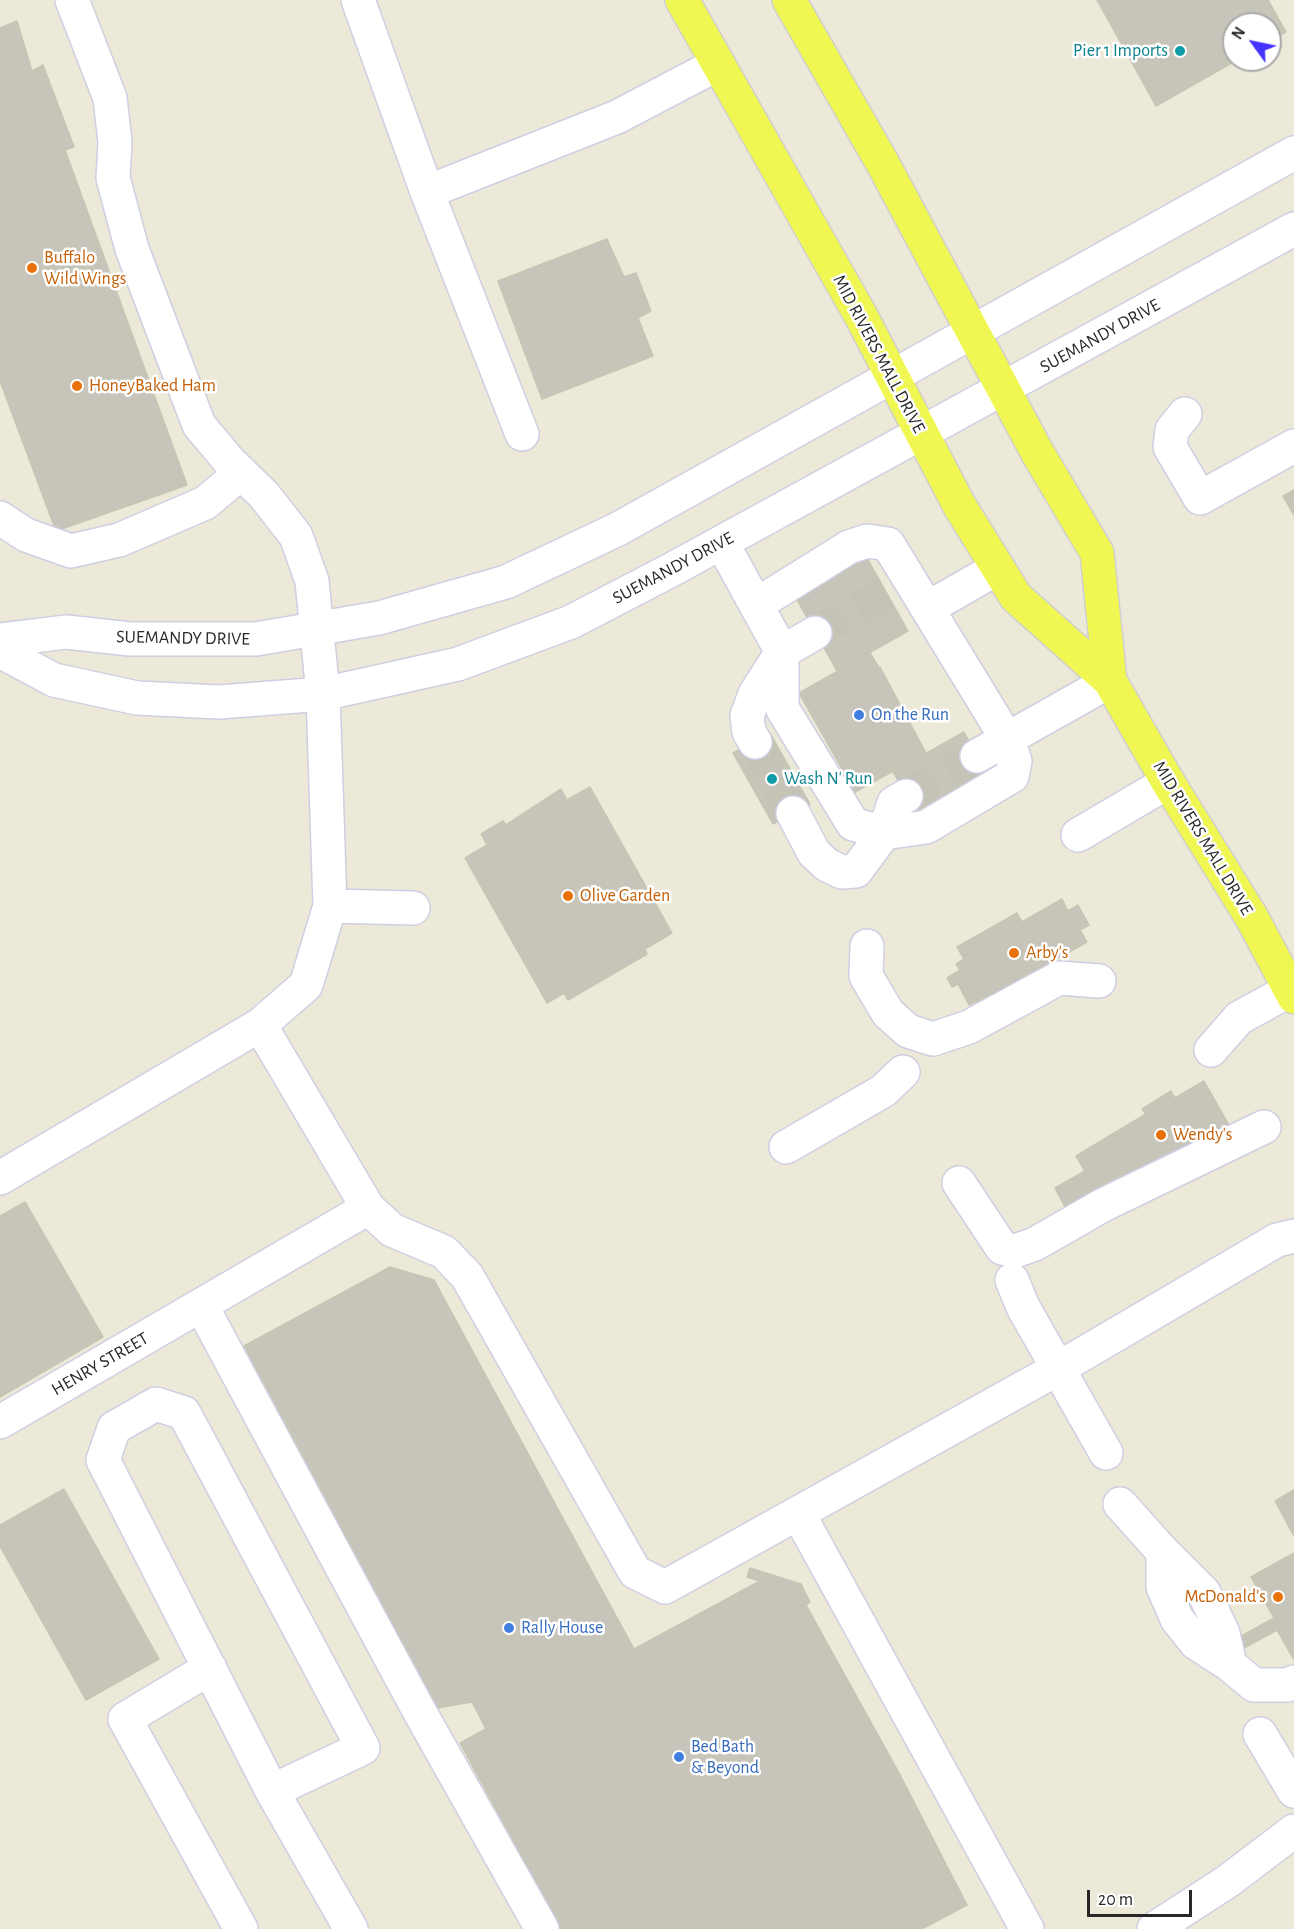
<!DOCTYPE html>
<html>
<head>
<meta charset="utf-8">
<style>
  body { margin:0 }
  #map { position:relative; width:1294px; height:1929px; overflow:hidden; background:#ece9d9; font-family:"Alegreya Sans",sans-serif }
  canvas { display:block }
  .north { position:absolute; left:1222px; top:12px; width:60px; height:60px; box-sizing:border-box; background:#fff; border:2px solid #a9a9a9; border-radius:50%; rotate:303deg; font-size:16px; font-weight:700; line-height:24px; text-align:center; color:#282828 }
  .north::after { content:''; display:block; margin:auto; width:21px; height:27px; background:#4533ff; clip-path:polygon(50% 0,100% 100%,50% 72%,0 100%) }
  .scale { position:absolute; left:1087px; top:1890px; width:105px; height:27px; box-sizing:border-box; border:3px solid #282828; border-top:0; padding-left:8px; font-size:18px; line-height:21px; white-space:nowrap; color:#282828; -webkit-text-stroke:4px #fff; paint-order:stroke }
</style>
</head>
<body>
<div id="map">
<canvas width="1294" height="1929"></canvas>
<div class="north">N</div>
<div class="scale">20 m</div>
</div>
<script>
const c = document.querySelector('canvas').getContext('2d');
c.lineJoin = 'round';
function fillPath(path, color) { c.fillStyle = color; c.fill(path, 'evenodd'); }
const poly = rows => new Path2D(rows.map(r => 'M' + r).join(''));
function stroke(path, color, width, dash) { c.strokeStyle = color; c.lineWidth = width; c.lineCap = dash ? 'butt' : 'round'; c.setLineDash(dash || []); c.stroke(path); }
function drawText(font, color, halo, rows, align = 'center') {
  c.font = font + ' "Alegreya Sans",sans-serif'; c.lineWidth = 5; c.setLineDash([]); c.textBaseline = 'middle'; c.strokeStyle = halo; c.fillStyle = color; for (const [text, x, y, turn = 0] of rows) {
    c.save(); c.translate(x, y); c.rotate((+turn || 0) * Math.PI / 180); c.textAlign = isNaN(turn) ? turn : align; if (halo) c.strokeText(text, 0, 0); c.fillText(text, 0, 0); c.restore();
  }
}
const building = poly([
  [1097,0,1268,0,1286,32,1270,41,1270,24,1234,24,1234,60,1237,60,1156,106,1097,0],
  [17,21,32,71,43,65,74,147,65,150,187,485,56,531,0,381,0,28,17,21],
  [607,239,624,277,636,273,651,311,638,318,653,356,542,399,498,281,607,239],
  [1294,490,1294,515,1283,496,1294,490],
  [867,558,908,631,837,671,796,598,867,558],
  [870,653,879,668,880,667,926,753,855,792,799,693,870,653],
  [964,732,987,775,917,815,893,772,964,732],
  [770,733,810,804,773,824,733,753,770,733],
  [590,787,672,933,645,949,647,954,568,1000,564,993,547,1003,465,858,487,845,481,834,503,821,506,825,561,789,567,800,590,787],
  [1062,899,1068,911,1078,905,1089,925,1080,930,1087,942,1046,965,1052,974,1020,989,1016,982,969,1005,958,984,952,987,947,978,960,970,956,964,964,959,957,947,1017,913,1022,922,1062,899],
  [1204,1081,1229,1125,1119,1193,1111,1180,1065,1207,1055,1188,1085,1171,1076,1156,1146,1114,1142,1109,1171,1091,1175,1098,1204,1081],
  [25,1202,103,1337,0,1397,0,1216,25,1202],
  [390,1267,434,1280,511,1422,335,1516,244,1346,390,1267],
  [511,1422,559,1511,383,1607,335,1516,511,1422],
  [64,1489,159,1659,86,1700,0,1546,0,1525,64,1489],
  [1294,1490,1294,1536,1275,1501,1294,1490],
  [559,1511,634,1649,486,1729,472,1702,437,1708,383,1607,559,1511],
  [1294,1553,1294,1660,1277,1630,1242,1649,1236,1639,1274,1618,1251,1577,1294,1553],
  [750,1568,801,1584,810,1602,806,1605,898,1771,621,1929,561,1929,460,1743,760,1581,747,1577,750,1568],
  [898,1771,967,1905,922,1929,621,1929,898,1771]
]);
fillPath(building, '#c7c5b9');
stroke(building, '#c7c5b3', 1.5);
stroke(poly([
  [815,633,887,592],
  [755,742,793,813],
  [906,796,977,756]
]), '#c5c2b6', 33, [33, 16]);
const minor = poly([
  [358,0,427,192,522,434],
  [427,192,617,117,718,64],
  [1185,414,1172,430,1170,447,1200,498,1294,446],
  [0,518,26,535,71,551,119,540,205,503,241,473],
  [722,543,756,605,782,652,782,708,853,824,884,833,926,827,1012,776,1015,761,1007,739,888,544,867,541,849,547,756,605],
  [928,608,998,568],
  [0,640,66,632,130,639,256,639,379,618,506,582,618,529,1294,153],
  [0,651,54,680,137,698,219,702,323,694,458,664,571,622,671,570,1294,229],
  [755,742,749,732,747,716,755,694,782,652,815,633],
  [977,756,1110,681],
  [793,813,814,853,827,865,842,872,856,871,884,833,894,803,906,796],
  [1078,835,1168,782],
  [330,906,413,908],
  [867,946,866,976,888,1013,908,1031,933,1039,969,1027,1059,978,1099,981],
  [260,1025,368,1208,392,1230,444,1252,467,1276,635,1572,665,1587,1059,1368,1277,1240,1294,1236],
  [1211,1050,1239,1018,1290,990],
  [786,1147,883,1091,903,1072],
  [0,1178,260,1025,306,985,330,906,323,694,312,581,296,536,264,495,230,462,199,425,132,249,113,178,115,142,110,98,72,0],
  [959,1183,1002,1248,1015,1251,1035,1244,1103,1205,1264,1127],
  [1012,1280,1023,1307,1106,1453],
  [201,1305,417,1707,542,1929],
  [0,1422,368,1208],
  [1120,1504,1163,1552,1204,1593,1223,1633,1230,1665,1254,1685,1287,1685,1294,1682],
  [798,1513,1027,1929],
  [1163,1552,1163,1587,1177,1619,1196,1643,1230,1665],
  [210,1668,125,1719,241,1929],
  [1260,1734,1294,1791],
  [272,1791,363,1748,184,1413,156,1404,114,1428,103,1460,272,1791,351,1929],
  [1154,1929,1228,1881,1294,1831]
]);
const major = poly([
  [682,0,861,316,959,505,1016,597,1110,681,1168,782,1252,918,1294,997],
  [789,0,883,164,1037,452,1097,553,1110,681]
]);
stroke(minor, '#d0cee2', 36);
stroke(major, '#d0d0d0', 36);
stroke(minor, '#fff', 33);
stroke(major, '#f0f753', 33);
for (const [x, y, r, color] of [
  [1180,51,6,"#0f9aa8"],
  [32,268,6,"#e8710a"],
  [77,386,6,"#e8710a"],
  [859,715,6,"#3f7fe0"],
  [772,779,6,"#0f9aa8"],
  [568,896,6,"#e8710a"],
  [1014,953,6,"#e8710a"],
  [1161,1135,6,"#e8710a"],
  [1278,1597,6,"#e8710a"],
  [509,1628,6,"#3f7fe0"],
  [679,1757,6,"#3f7fe0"]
]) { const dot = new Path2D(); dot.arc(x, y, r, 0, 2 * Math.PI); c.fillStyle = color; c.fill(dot); stroke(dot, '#fff', 2); }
drawText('18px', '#0d838f', '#fff', [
  ["Pier 1 Imports",1168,51],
  ["Wash N' Run",784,779,"left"]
], 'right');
drawText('18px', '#c56008', '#fff', [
  ["Buffalo",44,258],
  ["Wild Wings",44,279],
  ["HoneyBaked Ham",89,386],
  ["Olive Garden",580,896],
  ["Arby's",1026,953],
  ["Wendy's",1173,1135],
  ["McDonald's",1266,1597,"right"]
], 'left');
drawText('18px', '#282828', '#fff', [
  ["SUEMANDY DRIVE",1100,336,-29],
  ["MID RIVERS MALL DRIVE",879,354,62],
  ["SUEMANDY DRIVE",673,568,-28],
  ["SUEMANDY DRIVE",183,638,1],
  ["MID RIVERS MALL DRIVE",1203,838,59],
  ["HENRY STREET",100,1364,-30]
]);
drawText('18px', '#366cbe', '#fff', [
  ["On the Run",871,715],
  ["Rally House",521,1628],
  ["Bed Bath",691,1747],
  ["& Beyond",691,1768]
], 'left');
</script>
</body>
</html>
